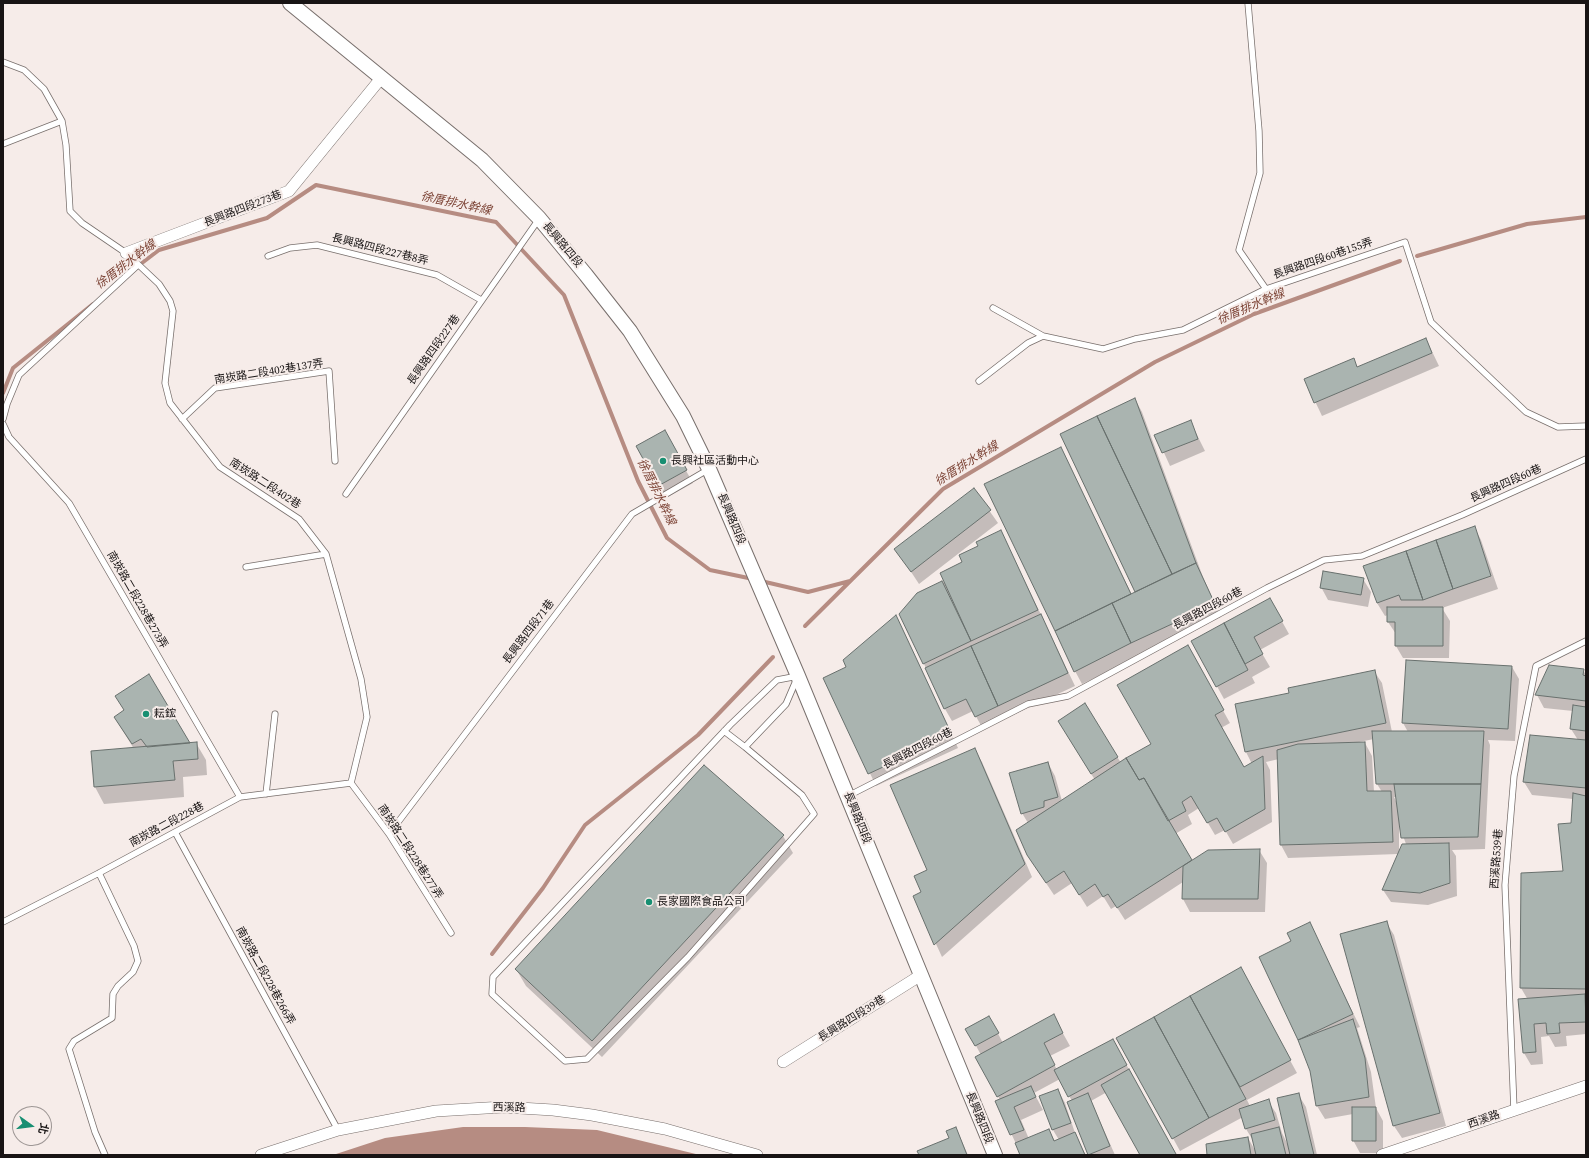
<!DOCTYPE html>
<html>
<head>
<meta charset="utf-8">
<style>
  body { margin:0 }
  #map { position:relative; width:1589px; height:1158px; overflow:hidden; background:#f6ece9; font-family:"Source Serif 4","Noto Sans TC",serif }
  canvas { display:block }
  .frame { position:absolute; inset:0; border:4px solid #181414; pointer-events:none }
  .north { position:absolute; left:12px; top:1106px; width:40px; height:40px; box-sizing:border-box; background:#f6ece9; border:1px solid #9d9694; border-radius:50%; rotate:104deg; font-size:11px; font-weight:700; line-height:16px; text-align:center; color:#181414 }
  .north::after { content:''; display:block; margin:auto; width:14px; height:18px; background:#178f72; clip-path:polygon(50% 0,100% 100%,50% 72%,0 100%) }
</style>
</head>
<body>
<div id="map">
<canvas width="1589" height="1158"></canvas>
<div class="frame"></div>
<div class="north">北</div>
</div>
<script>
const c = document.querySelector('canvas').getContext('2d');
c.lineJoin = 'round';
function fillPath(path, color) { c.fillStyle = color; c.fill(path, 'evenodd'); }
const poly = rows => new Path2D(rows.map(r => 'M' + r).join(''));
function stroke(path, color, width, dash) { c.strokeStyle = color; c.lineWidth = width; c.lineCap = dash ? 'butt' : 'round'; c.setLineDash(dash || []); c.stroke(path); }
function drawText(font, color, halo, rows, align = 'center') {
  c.font = font + ' "Source Serif 4","Noto Sans TC",serif'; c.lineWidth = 4; c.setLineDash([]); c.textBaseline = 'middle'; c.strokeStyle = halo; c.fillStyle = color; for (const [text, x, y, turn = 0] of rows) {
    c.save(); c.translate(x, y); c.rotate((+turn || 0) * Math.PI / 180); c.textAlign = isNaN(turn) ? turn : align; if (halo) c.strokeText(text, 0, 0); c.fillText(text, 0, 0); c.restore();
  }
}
fillPath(poly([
  [463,1127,525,1127,597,1130,700,1155,333,1155,385,1138]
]), '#b68c82');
fillPath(poly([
  [1426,339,1439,366,1322,416,1305,380,1353,359,1358,368],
  [1135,399,1142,412,1203,577,1221,617,1082,684,1075,671,1061,448,1132,595,1137,592,1061,435],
  [1190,421,1205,451,1170,466,1156,435],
  [664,432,693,483,666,498,637,447],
  [974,489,998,523,919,584,896,549],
  [1474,527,1481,540,1498,589,1442,608,1450,621,1449,658,1403,658,1396,646,1396,634,1388,622,1388,615,1385,616,1377,603,1365,566],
  [1001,531,1075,686,983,729,973,711,952,721,945,709,924,664,918,594,944,582,941,573,964,563,979,547],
  [1363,579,1371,592,1368,607,1328,600,1321,587],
  [1270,600,1289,634,1260,650,1270,667,1252,677,1255,683,1224,699,1192,641],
  [896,616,958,748,876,786,825,678,848,667],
  [1187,646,1230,723,1221,728,1244,768,1252,764,1246,752,1236,705,1290,694,1374,671,1382,683,1392,732,1408,732,1403,723,1512,667,1519,679,1515,741,1488,740,1490,745,1485,849,1452,850,1456,856,1457,896,1428,905,1391,902,1383,890,1398,854,1288,858,1281,845,1279,759,1266,762,1270,770,1272,822,1233,844,1225,830,1215,835,1199,808,1188,815,1192,824,1175,834,1192,862,1259,850,1267,863,1265,912,1190,912,1183,899,1183,882,1125,920,1116,906,1111,909,1103,896,1087,907,1072,883,1054,895,1036,868,1028,823,1022,813,1048,763,1055,776,1062,801,1095,780,1066,734,1085,705,1121,763,1152,744],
  [1374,739,1377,784,1382,792,1374,792,1372,756,1365,743,1359,742],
  [1394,797,1396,797,1397,803],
  [1399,825,1406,844,1399,852],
  [1583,670,1586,675,1586,1034,1566,1036,1567,1046,1555,1047,1549,1036,1541,1037,1543,1064,1531,1065,1524,1053,1528,1000,1521,988,1564,872,1572,823,1573,799,1532,795,1524,782,1578,740,1571,729,1573,711,1544,708,1537,695],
  [115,718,189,744,196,743,206,760,207,775,183,777,184,797,104,804,95,787,134,749],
  [974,749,982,762,1032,877,942,957,914,896,922,892,928,870],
  [704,766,783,836,793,853,602,1057,526,986,516,969],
  [1386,922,1394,935,1446,1126,1402,1138,1394,1126,1342,935],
  [1309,923,1360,1027,1357,1028,1371,1072,1376,1108,1383,1121,1383,1153,1360,1153,1353,1140,1353,1114,1325,1119,1317,1106,1311,1071,1299,1040,1260,958,1292,942],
  [1240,969,1297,1073,1247,1100,1250,1106,1268,1101,1276,1113,1282,1133,1288,1145,1298,1094,1306,1107,1317,1155,1208,1155,1248,1138,1256,1152,1254,1142,1246,1129,1243,1117,1180,1151,1118,1038],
  [989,1017,1003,1043,1060,1028,1070,1046,1050,1056,1057,1070,1120,1053,1176,1155,1141,1155,1107,1092,1091,1101,1115,1155,1090,1155,1068,1103,1072,1101,1060,1079,1034,1093,1043,1110,1021,1120,1029,1139,1049,1130,1055,1141,1059,1140,1053,1130,1058,1090,1065,1103,1076,1136,1086,1155,1021,1155,997,1102,1000,1100,977,1057,981,1055,967,1029],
  [956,1128,968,1155,920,1155,950,1138]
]), '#0003');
stroke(poly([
  [1417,256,1527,224,1586,217],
  [138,266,159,250,267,218,316,185,496,222,564,295,638,481,667,538,710,570,753,579],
  [3,393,13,368,93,304],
  [761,581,808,592,850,581],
  [805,626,943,489,1155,362,1254,314,1400,261],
  [492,954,543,888,585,825,698,735,773,657]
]), '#b68c82', 4);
const building = poly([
  [1426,338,1432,353,1314,403,1304,379,1354,358,1357,367,1426,338],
  [1135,398,1196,563,1172,574,1097,416,1135,398],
  [1097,416,1172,574,1135,592,1060,434,1097,416],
  [1191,420,1198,439,1162,453,1154,435,1191,420],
  [665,430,687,470,658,486,636,446,665,430],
  [1061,447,1131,594,1055,631,984,484,1061,447],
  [974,488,991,510,911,572,894,549,974,488],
  [1475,526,1491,576,1453,589,1436,540,1475,526],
  [1001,530,1038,610,971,641,940,573,962,562,959,555,978,546,976,542,1001,530],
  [1436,540,1453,589,1423,600,1406,551,1436,540],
  [1406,551,1423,600,1401,600,1399,595,1377,603,1363,566,1406,551],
  [1196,563,1215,604,1131,643,1112,603,1196,563],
  [1323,571,1364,578,1361,595,1320,588,1323,571],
  [942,581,971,641,923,664,899,614,917,593,942,581],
  [1270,598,1283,621,1254,637,1263,654,1245,664,1224,623,1270,598],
  [1112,603,1131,643,1074,672,1055,631,1112,603],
  [1387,607,1443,607,1443,646,1395,646,1395,622,1387,622,1387,607],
  [1041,614,1068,673,998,706,971,646,1041,614],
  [896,615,952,735,868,774,823,678,846,667,843,660,896,615],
  [1224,623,1248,670,1216,687,1191,641,1224,623],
  [1188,645,1224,710,1215,715,1244,767,1263,756,1265,809,1225,832,1217,818,1207,823,1191,796,1182,802,1186,811,1168,821,1144,778,1139,780,1126,758,1151,744,1117,685,1188,645],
  [971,646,998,706,975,717,966,699,944,709,925,668,971,646],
  [1406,660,1512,666,1508,729,1402,723,1406,660],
  [1549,665,1584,669,1583,675,1586,676,1586,701,1535,695,1549,665],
  [1375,670,1386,723,1245,752,1235,704,1289,693,1288,688,1375,670],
  [149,674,190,743,147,747,141,739,132,744,114,717,124,710,115,696,149,674],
  [1085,703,1118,757,1091,774,1058,721,1085,703],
  [1573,705,1586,707,1586,731,1570,729,1573,705],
  [1372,731,1484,731,1481,784,1376,784,1372,731],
  [1530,735,1586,740,1586,788,1523,782,1530,735],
  [197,742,198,759,173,761,175,780,94,787,91,751,197,742],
  [1365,742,1367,791,1391,791,1393,842,1280,845,1277,750,1298,744,1365,742],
  [975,748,1025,864,934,945,913,896,921,892,914,876,927,870,890,785,975,748],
  [1126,758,1139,780,1144,778,1192,860,1117,908,1108,894,1103,897,1095,884,1079,895,1064,871,1046,883,1027,855,1016,830,1126,758],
  [1048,762,1058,797,1044,801,1044,807,1021,814,1009,773,1048,762],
  [704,765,784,835,592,1041,515,969,704,765],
  [1394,784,1481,784,1478,837,1401,838,1394,784],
  [1573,793,1586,796,1586,989,1520,988,1521,873,1563,871,1558,824,1571,823,1573,793],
  [1449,843,1450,883,1420,893,1382,890,1402,844,1449,843],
  [1260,849,1258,899,1182,899,1183,866,1208,850,1260,849],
  [1387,921,1440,1113,1393,1126,1340,934,1387,921],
  [1310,922,1353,1014,1298,1040,1259,957,1291,941,1287,933,1310,922],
  [1241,967,1291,1060,1240,1087,1190,996,1241,967],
  [1585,994,1586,1022,1559,1023,1560,1033,1547,1034,1546,1023,1534,1024,1536,1052,1523,1053,1518,999,1585,994],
  [1190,996,1246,1099,1209,1118,1154,1017,1190,996],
  [1054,1014,1063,1033,1044,1043,1055,1065,997,1097,975,1057,1054,1014],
  [989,1016,999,1033,975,1046,965,1029,989,1016],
  [1154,1017,1209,1118,1172,1139,1116,1038,1154,1017],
  [1353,1019,1365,1058,1369,1097,1316,1106,1310,1071,1298,1040,1353,1019],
  [1113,1039,1127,1065,1068,1097,1054,1070,1113,1039],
  [1129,1069,1176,1154,1175,1155,1140,1155,1101,1085,1129,1069],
  [1031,1086,1036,1097,1014,1107,1024,1130,1010,1135,995,1101,1031,1086],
  [1058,1089,1071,1123,1052,1130,1039,1096,1058,1089],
  [1088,1093,1110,1146,1088,1155,1067,1102,1088,1093],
  [1299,1093,1314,1155,1290,1155,1277,1098,1299,1093],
  [1269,1099,1275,1120,1245,1129,1239,1109,1269,1099],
  [1352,1107,1376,1107,1376,1141,1352,1141,1352,1107],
  [956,1127,967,1155,919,1155,917,1151,949,1138,946,1131,956,1127],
  [1279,1127,1286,1155,1256,1155,1251,1134,1279,1127],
  [1049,1129,1054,1141,1075,1132,1085,1155,1020,1155,1015,1143,1049,1129],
  [1248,1137,1251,1155,1207,1155,1206,1144,1248,1137]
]);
fillPath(building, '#aab4b0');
stroke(building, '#68706d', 1);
const service = poly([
  [1248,3,1259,131,1260,173,1239,250,1266,289,1405,242,1431,322,1526,412,1558,427,1586,426],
  [3,62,24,70,44,89,62,121,66,145,70,211,82,223,126,253,159,284,170,301,173,311,165,383,170,403,220,467,299,519,326,554,361,679,367,717,351,783],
  [3,144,62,121],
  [268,256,290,248,317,245,437,275,481,300],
  [1043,336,1103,349,1135,339,1183,330,1266,289],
  [979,381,1028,343,1043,336,993,308],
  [3,419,7,404,19,375,138,265],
  [182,419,215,388,329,371,335,461],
  [3,424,9,437,69,503,240,797],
  [346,494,539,219],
  [246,567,326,554],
  [798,676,786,704,745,747,802,795,814,814,688,957,587,1059,565,1061,492,994,493,977,730,725,777,680,798,676],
  [724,731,745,747],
  [351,783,389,834,451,933],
  [266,794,275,714],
  [848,796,1028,704,1068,696,1267,588,1324,560,1362,556,1462,515,1586,459],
  [175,832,338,1130],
  [389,834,632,514,709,469],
  [99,873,134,946,138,961,133,972,118,986,113,994,112,1018,74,1041,69,1049,95,1132,105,1155],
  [3,922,99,873,240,797,351,783],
  [1514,1110,1505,885,1514,776,1536,666,1586,641]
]);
const minor = poly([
  [126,253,289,191,382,77],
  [783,1062,921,975],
  [261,1155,338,1130,374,1123,436,1111,503,1107,553,1110,592,1115,665,1129,757,1155],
  [1382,1155,1586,1086]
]);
const tertiary = poly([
  [290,3,482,160,539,218,586,275,630,331,683,416,709,469,798,676,995,1155]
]);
stroke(service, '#786f6c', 7);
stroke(minor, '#786f6c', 12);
stroke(tertiary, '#786f6c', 16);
stroke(service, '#fff', 5.5);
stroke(minor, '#fff', 11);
stroke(tertiary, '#fff', 14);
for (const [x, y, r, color] of [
  [663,461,4,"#178f72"],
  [146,714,4,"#178f72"],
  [649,902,4,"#178f72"]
]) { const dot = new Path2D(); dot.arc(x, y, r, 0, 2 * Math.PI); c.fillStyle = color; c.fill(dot); stroke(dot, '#f6ece9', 1.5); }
drawText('11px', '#181414', '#f6ece9', [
  ["長興路四段273巷",243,209,-21],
  ["長興路四段",562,245,50],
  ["長興路四段227巷8弄",380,250,14],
  ["長興路四段60巷155弄",1323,259,-19],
  ["長興路四段227巷",434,350,-55],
  ["南崁路二段402巷137弄",269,372,-9],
  ["南崁路二段402巷",265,484,33],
  ["長興路四段60巷",1506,484,-24],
  ["長興路四段",731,519,67],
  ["南崁路二段228巷273弄",137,600,60],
  ["長興路四段60巷",1208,609,-28],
  ["長興路四段71巷",529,632,-53],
  ["長興路四段60巷",918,749,-27],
  ["長興路四段",857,818,68],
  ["南崁路二段228巷",167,825,-28],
  ["南崁路二段228巷277弄",410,852,57],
  ["西溪路539巷",1497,859,-86],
  ["南崁路二段228巷266弄",265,976,61],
  ["長興路四段39巷",852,1019,-32],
  ["西溪路",509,1108,1],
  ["長興路四段",979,1118,68],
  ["西溪路",1484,1120,-19]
]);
drawText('11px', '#181414', '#f6ece9', [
  ["長興社區活動中心",671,461],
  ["耘鋐",154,714],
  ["長家國際食品公司",657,902]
], 'left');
drawText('italic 12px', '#7c4335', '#f6ece9', [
  ["徐厝排水幹線",456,204,12],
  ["徐厝排水幹線",126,265,-37],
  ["徐厝排水幹線",1251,307,-23],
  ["徐厝排水幹線",967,464,-32],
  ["徐厝排水幹線",656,492,64]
]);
</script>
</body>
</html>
